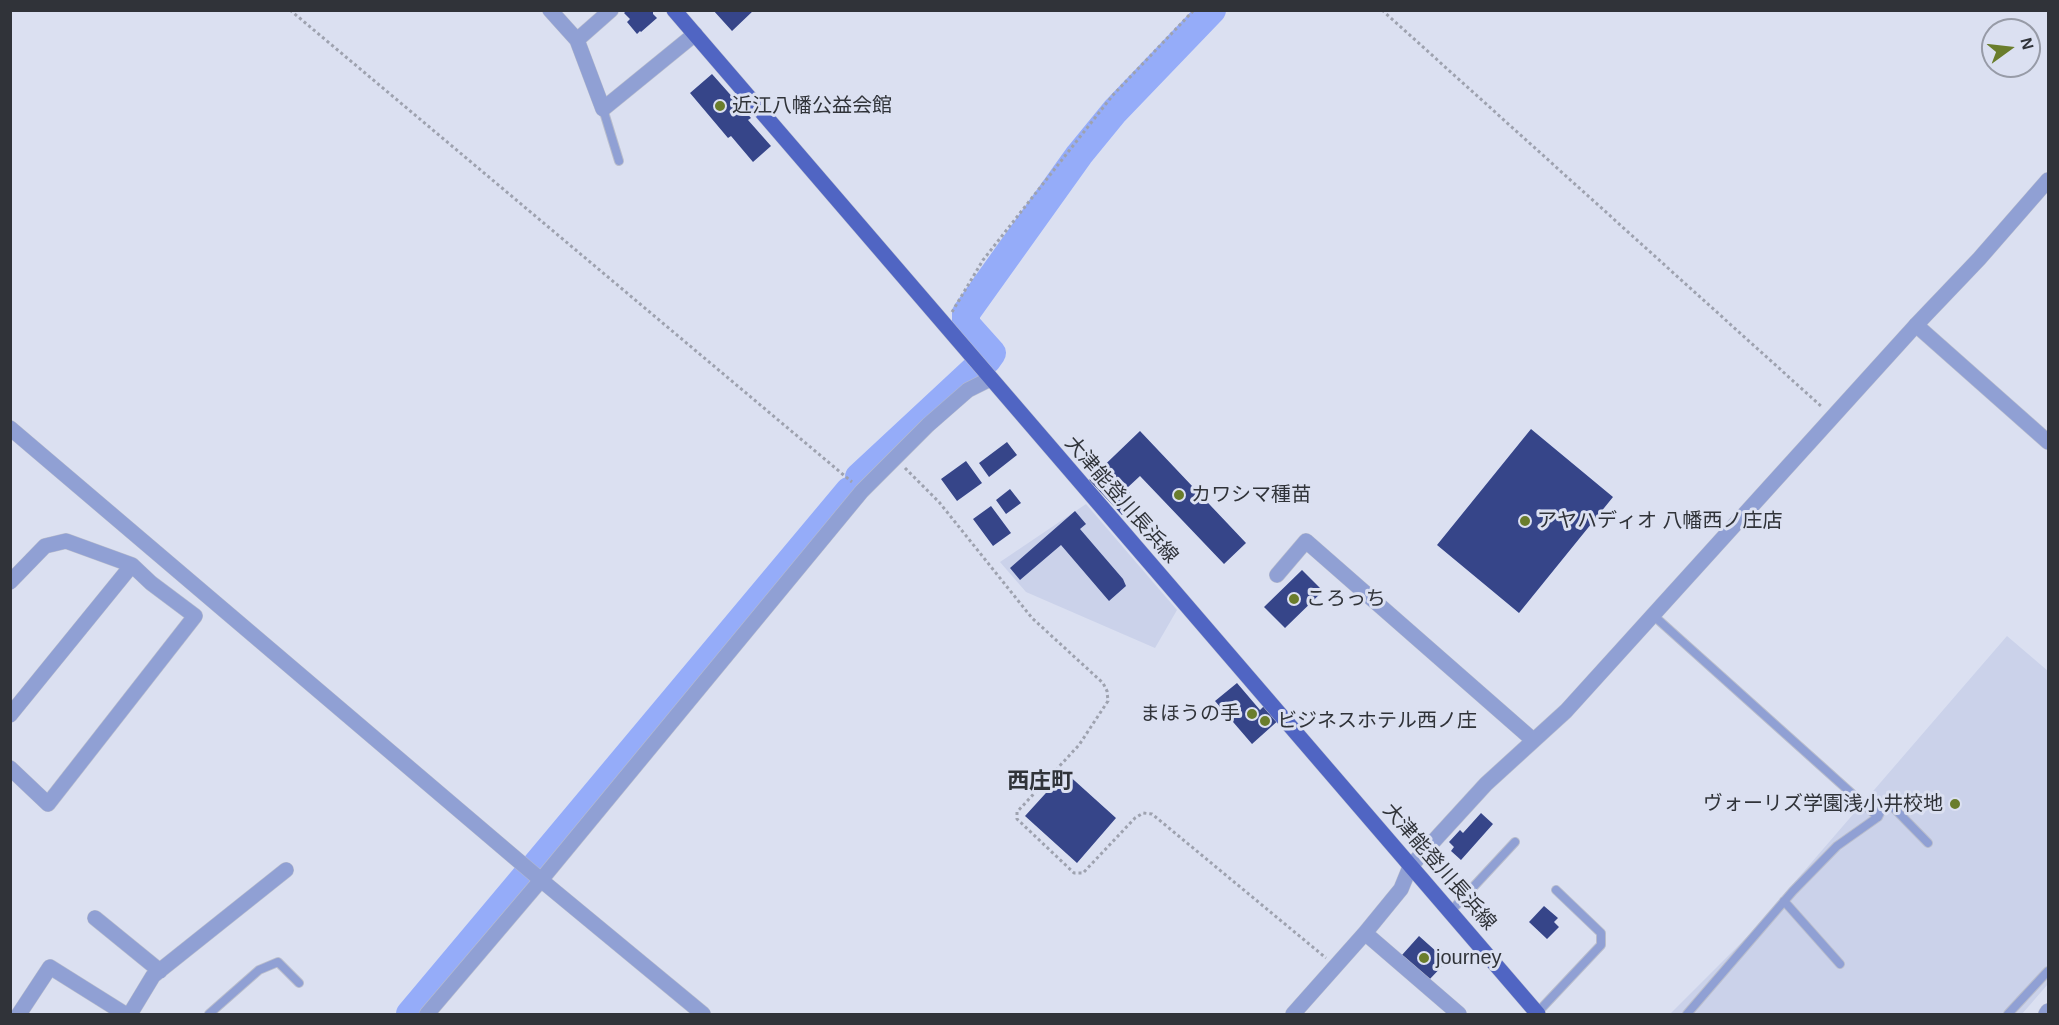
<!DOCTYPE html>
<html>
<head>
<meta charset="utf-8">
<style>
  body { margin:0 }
  #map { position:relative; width:2059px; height:1025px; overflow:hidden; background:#dbe0f1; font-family:Arial,sans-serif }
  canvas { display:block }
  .frame { position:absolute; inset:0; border:12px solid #303339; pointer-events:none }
  .north { position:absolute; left:1981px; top:18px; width:60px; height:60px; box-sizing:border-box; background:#dbe0f1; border:2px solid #979ba7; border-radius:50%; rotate:75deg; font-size:16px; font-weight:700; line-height:24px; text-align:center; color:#303339 }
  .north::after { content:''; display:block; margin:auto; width:21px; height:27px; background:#6a7d2c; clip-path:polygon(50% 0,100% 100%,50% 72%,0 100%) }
</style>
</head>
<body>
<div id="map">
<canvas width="2059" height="1025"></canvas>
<div class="frame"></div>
<div class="north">N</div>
</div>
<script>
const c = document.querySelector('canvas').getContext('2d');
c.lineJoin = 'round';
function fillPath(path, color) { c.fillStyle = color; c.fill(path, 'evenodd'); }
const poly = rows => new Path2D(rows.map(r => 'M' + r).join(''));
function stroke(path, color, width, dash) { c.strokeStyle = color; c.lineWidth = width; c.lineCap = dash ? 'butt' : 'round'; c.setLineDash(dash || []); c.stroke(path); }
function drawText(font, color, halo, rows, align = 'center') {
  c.font = font + ' Arial,"Noto Sans JP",sans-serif'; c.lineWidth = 6; c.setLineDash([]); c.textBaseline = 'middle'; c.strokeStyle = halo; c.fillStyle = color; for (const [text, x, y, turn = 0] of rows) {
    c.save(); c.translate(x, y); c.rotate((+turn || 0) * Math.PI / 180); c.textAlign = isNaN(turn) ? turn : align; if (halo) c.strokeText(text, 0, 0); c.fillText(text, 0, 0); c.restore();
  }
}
fillPath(poly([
  [1086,504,1177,610,1155,648,1026,592,1000,562],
  [2007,636,2048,671,2048,984,2022,1014,1670,1014,1748,936]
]), '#cbd2ea');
stroke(poly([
  [987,360,992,353,966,324,966,313,1079,155,1115,111,1212,10],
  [859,477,973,371],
  [536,865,849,491],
  [410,1014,525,877]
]), '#95acf9', 28);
fillPath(poly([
  [627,10,653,10,653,14,657,18,641,32,640,31,637,34,627,22,630,19,624,13],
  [713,10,754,10,732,31],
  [712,74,751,118,748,120,771,146,753,162,731,136,728,138,690,93],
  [1531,429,1613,497,1519,613,1437,545],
  [1140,431,1246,543,1224,564,1140,476,1126,489,1136,500,1122,515,1089,480],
  [1007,442,1017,455,989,477,979,463],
  [966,461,982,483,957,501,941,479],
  [1010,489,1021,503,1006,514,996,500],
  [991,506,1011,533,993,546,973,519],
  [1075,511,1086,524,1080,529,1123,579,1126,586,1109,601,1061,545,1020,580,1010,568],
  [1302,570,1323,591,1285,628,1264,607],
  [1237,683,1260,710,1267,703,1281,718,1252,744,1215,701],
  [1065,772,1116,818,1077,863,1025,816],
  [1481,813,1493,824,1461,860,1451,851,1454,847,1449,842,1460,830,1463,833],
  [1544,906,1558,918,1554,922,1559,927,1547,939,1529,922],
  [1419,936,1447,961,1429,980,1402,955]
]), '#364589');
const service = poly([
  [603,109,619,161],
  [1654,616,1878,817],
  [1784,901,1840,964],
  [1450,912,1515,842],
  [1537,1013,1601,945,1601,933,1556,890],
  [209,1014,259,970,278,962,299,983],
  [1687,1014,1793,891,1837,846,1878,817,1886,800,1928,843],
  [2008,1014,2048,971]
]);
const minor = poly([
  [550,10,577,40,603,109,695,34],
  [577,40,611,10],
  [1916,325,2048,442],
  [10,428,541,880,703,1014],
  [1277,575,1306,541,1533,740],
  [10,582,45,546,66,541,132,565,151,583,195,616,48,804,10,768],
  [10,715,132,565],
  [95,918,160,971],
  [1365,933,1459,1014],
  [19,1014,50,967,125,1014],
  [130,1014,153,976,286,870],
  [427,1014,541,880,862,491,928,425,968,390,990,379],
  [1293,1014,1365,933,1401,889,1410,867],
  [2046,1014,2048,1011]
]);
const tertiary = poly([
  [1410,867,1486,784,1566,711,1916,325,1979,259,2048,180]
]);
const primary = poly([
  [674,10,1538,1014]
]);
stroke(service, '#b9bdcc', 10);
stroke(minor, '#b9bdcc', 16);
stroke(tertiary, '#b9bdcc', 16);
stroke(primary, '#b9bdcc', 16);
stroke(poly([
  [290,10,852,482],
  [1382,10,1822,407],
  [952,312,983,260,1113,95,1194,10],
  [905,468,939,502,1032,618,1103,683,1107,691,1108,701,1079,745,1017,812,1017,819,1074,873,1083,873,1135,818,1143,813,1152,814,1326,958]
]), '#9ea2af', 3, [3, 3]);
stroke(service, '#90a0d4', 8);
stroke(minor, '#90a0d4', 15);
stroke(tertiary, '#90a0d4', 15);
stroke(primary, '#5065c3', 15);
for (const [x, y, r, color] of [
  [720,106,6,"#6a7d2c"],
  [1179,495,6,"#6a7d2c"],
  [1525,521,6,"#6a7d2c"],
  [1294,599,6,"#6a7d2c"],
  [1252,714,6,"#6a7d2c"],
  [1265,721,6,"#6a7d2c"],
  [1955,804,6,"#6a7d2c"],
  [1424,958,6,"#6a7d2c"]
]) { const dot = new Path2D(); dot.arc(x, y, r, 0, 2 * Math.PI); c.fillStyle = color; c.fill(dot); stroke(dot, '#dbe0f1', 2); }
drawText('20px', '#303339', '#dbe0f1', [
  ["近江八幡公益会館",732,106],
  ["カワシマ種苗",1191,495],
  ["アヤハディオ 八幡西ノ庄店",1537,521],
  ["ころっち",1306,599],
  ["まほうの手",1240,714,"right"],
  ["ビジネスホテル西ノ庄",1277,721],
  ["ヴォーリズ学園浅小井校地",1943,804,"right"],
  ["journey",1436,958]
], 'left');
drawText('20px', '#303339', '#dbe0f1', [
  ["大津能登川長浜線",1121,500,49],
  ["大津能登川長浜線",1439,867,49]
]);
drawText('bold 22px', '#303339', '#dbe0f1', [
  ["西庄町",1040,782]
]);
</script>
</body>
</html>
